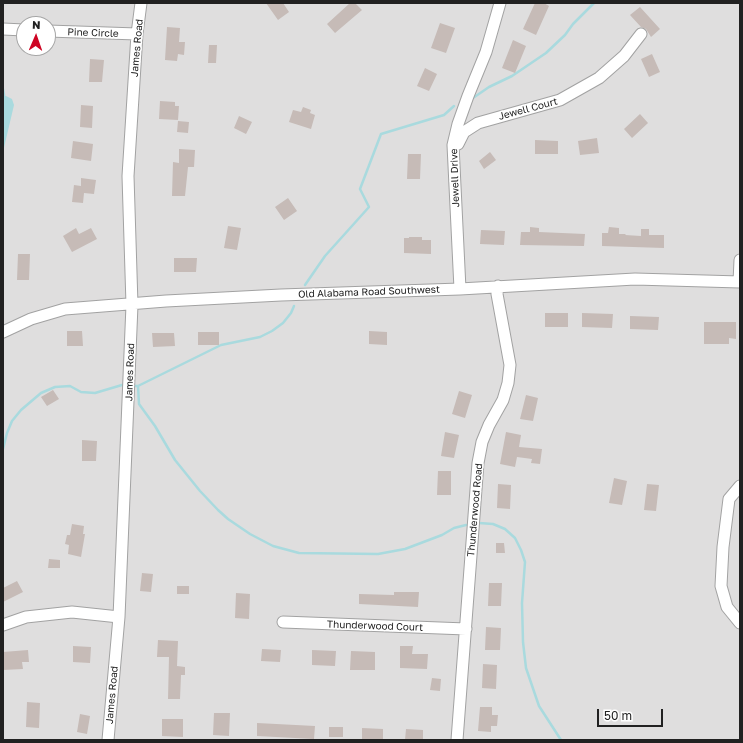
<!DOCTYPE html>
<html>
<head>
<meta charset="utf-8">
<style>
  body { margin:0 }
  #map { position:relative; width:743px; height:743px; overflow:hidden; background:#f1ede8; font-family:"Golos Text",sans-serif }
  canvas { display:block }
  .frame { position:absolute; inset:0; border:4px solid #212121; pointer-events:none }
  .north { position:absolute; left:16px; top:16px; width:40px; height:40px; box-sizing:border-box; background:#fff; border:1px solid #a6a6a6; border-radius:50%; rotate:2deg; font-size:11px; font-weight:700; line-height:16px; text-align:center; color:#212121 }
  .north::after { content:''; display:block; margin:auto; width:14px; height:18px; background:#ce0423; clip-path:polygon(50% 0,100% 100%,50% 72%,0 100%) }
  .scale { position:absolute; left:597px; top:709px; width:66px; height:18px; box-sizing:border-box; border:2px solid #212121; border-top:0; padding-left:5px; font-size:12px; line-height:14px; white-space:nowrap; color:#212121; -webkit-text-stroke:3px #fff; paint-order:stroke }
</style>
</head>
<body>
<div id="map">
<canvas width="743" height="743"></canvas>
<div class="frame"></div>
<div class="north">N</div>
<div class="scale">50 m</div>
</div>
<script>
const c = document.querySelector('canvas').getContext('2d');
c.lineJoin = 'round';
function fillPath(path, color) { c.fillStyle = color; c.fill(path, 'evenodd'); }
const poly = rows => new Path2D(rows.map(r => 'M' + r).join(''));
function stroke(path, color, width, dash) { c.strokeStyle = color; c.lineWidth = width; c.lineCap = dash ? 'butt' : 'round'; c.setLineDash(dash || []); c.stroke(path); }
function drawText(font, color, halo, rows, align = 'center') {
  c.font = font + ' "Golos Text",sans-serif'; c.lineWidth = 3; c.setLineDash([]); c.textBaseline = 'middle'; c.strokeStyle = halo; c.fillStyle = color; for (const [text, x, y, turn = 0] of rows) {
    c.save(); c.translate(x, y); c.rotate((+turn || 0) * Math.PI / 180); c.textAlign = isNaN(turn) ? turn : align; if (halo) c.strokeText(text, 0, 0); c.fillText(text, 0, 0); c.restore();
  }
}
fillPath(poly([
  [3,3,740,3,740,740,3,740],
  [24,24,48,24,48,48,24,48]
]), '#dfdede');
fillPath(poly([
  [4,95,12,99,14,105,3,152,3,96]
]), '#a9dade');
stroke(poly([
  [3,89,4,95],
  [473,98,489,87,512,76,546,53,565,35,573,24,594,3],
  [305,285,325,256,369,207,360,189,381,134,444,115,454,106],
  [132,386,138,386,221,345,260,337,272,331,283,323,291,313,294,306],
  [138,386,139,404,155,426,175,460,200,491,218,510,228,519,250,534,273,546,299,553,378,554,405,549,442,535,454,528,466,525],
  [3,449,7,433,12,421,21,410,41,393,55,387,70,386,81,392,95,393,122,385,125,385],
  [479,523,493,524,505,529,515,538,521,550,525,562,522,603,523,642,526,668,539,706,561,740]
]), '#a9dade', 2.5);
fillPath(poly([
  [266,3,283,3,289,12,278,20],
  [350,3,355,3,362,10,335,33,327,24],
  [535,3,544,3,549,6,536,35,523,29],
  [640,7,660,29,651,37,646,29,641,27,630,15],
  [440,23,455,28,446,53,431,48],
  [167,27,180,28,179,42,185,42,184,55,178,54,177,61,165,60],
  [513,40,526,46,515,73,502,68],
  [209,45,217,45,216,63,208,63],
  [652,54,660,72,649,77,641,59],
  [90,59,104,60,102,82,89,82],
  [425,68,437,74,429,91,417,86],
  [160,101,175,102,175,106,179,106,178,120,159,119],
  [81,105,93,106,92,128,80,127],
  [303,107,311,110,310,113,315,115,311,129,289,122,293,110,301,112],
  [640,114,648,123,632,138,624,129],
  [239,116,252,122,246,134,234,128],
  [178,121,189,122,188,133,177,132],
  [597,138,599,153,580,155,578,141],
  [535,140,558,141,558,154,535,154],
  [73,141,93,144,91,161,71,158],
  [179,149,195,150,194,167,188,167,185,196,172,196,173,162,179,163],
  [490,152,496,160,484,169,479,161],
  [408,154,421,154,420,179,407,179],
  [81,178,96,180,94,194,84,193,83,203,72,202,74,185,81,186],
  [288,198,297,211,284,220,275,207],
  [228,226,241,228,237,250,224,248],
  [530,227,539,228,539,232,585,234,584,246,520,245,521,232,530,232],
  [609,227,619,228,619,234,626,234,625,235,641,236,641,229,649,229,649,235,664,235,664,248,602,246,602,233,608,233],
  [76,228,79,234,91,228,97,239,72,252,63,236],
  [481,230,505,231,504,245,480,244],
  [409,237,422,237,422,240,431,240,431,254,404,253,404,238,409,238],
  [18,254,30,254,29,280,17,280],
  [174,258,197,258,196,272,174,272],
  [545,313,568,313,568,327,545,327],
  [582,313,613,314,612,328,582,327],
  [630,316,659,317,658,330,630,329],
  [704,322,736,322,736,339,729,338,729,344,704,344],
  [67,331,82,331,83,346,67,346],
  [369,331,387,332,387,345,369,344],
  [198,332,219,332,219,345,198,345],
  [152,333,174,333,175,346,153,347],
  [53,390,59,399,47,406,41,397],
  [459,391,472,395,465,418,452,414],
  [526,395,538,398,533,421,520,419],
  [445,432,459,435,454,458,441,456],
  [506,432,521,435,519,447,542,449,540,464,531,463,532,459,517,457,515,467,500,464],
  [82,440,97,441,96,461,82,461],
  [438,471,451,471,451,495,437,495],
  [614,478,627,481,622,505,609,503],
  [498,484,511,485,510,509,497,508],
  [647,484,659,485,656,511,644,510],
  [72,524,84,526,83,534,85,534,81,557,68,554,69,545,65,544,67,535,70,535],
  [496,543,504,543,505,553,496,553],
  [49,559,60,560,60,568,48,568],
  [142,573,153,574,151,592,140,591],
  [17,581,23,592,3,602,3,588],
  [489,583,502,583,501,606,488,606],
  [177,586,189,586,189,594,177,594],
  [394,592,419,592,418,607,359,604,359,594,394,595],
  [236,593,250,594,249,619,235,618],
  [486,627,501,628,500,650,485,650],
  [158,640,178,641,177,666,185,667,185,675,181,675,180,699,168,699,169,657,157,657],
  [73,646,91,647,90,663,73,662],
  [400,646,413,646,412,654,428,654,427,669,400,668],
  [262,649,281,650,280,662,261,661],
  [28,650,29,662,22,662,23,669,3,670,3,652],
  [312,650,336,651,335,666,312,665],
  [351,651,375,652,375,670,350,670],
  [483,664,497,665,496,689,482,688],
  [432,678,441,679,440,691,430,690],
  [27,702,40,703,39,728,26,727],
  [480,707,492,707,492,715,498,715,497,726,491,726,491,732,478,731],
  [214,713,230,713,229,736,213,735],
  [80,714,90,716,87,734,77,732],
  [162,719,183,719,183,737,162,736],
  [257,723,315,726,314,739,257,736],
  [329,727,343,727,343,737,329,737],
  [362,728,383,729,383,740,362,740],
  [406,729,423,730,423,740,405,740]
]), '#c6bbb7');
const minor = poly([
  [3,29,24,30],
  [48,31,137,34],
  [458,144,464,132,478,123,560,100,599,78,624,56,641,34],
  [739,282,740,260],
  [460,289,453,145,458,124,468,96,486,52,500,3],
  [3,332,31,319,65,309,166,301,281,295,460,289,635,279,740,282],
  [740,486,729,499,723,547,721,586,727,607,740,623],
  [283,622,466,629],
  [3,625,26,617,72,612,119,617],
  [108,740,119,617,132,305,128,176,137,34,141,3],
  [457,740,478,463,482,442,489,425,503,400,508,383,510,365,497,294,498,286]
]);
stroke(minor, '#a2a2a2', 13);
stroke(minor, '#fff', 11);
drawText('10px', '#212121', '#fff', [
  ["Pine Circle",93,33,2],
  ["James Road",137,48,-85],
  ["Jewell Court",528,109,-15],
  ["Jewell Drive",455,178,-92],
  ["Old Alabama Road Southwest",369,292,-2],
  ["James Road",130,372,-88],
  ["Thunderwood Road",475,510,-85],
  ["Thunderwood Court",375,626,2],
  ["James Road",112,695,-85]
]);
</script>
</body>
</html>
